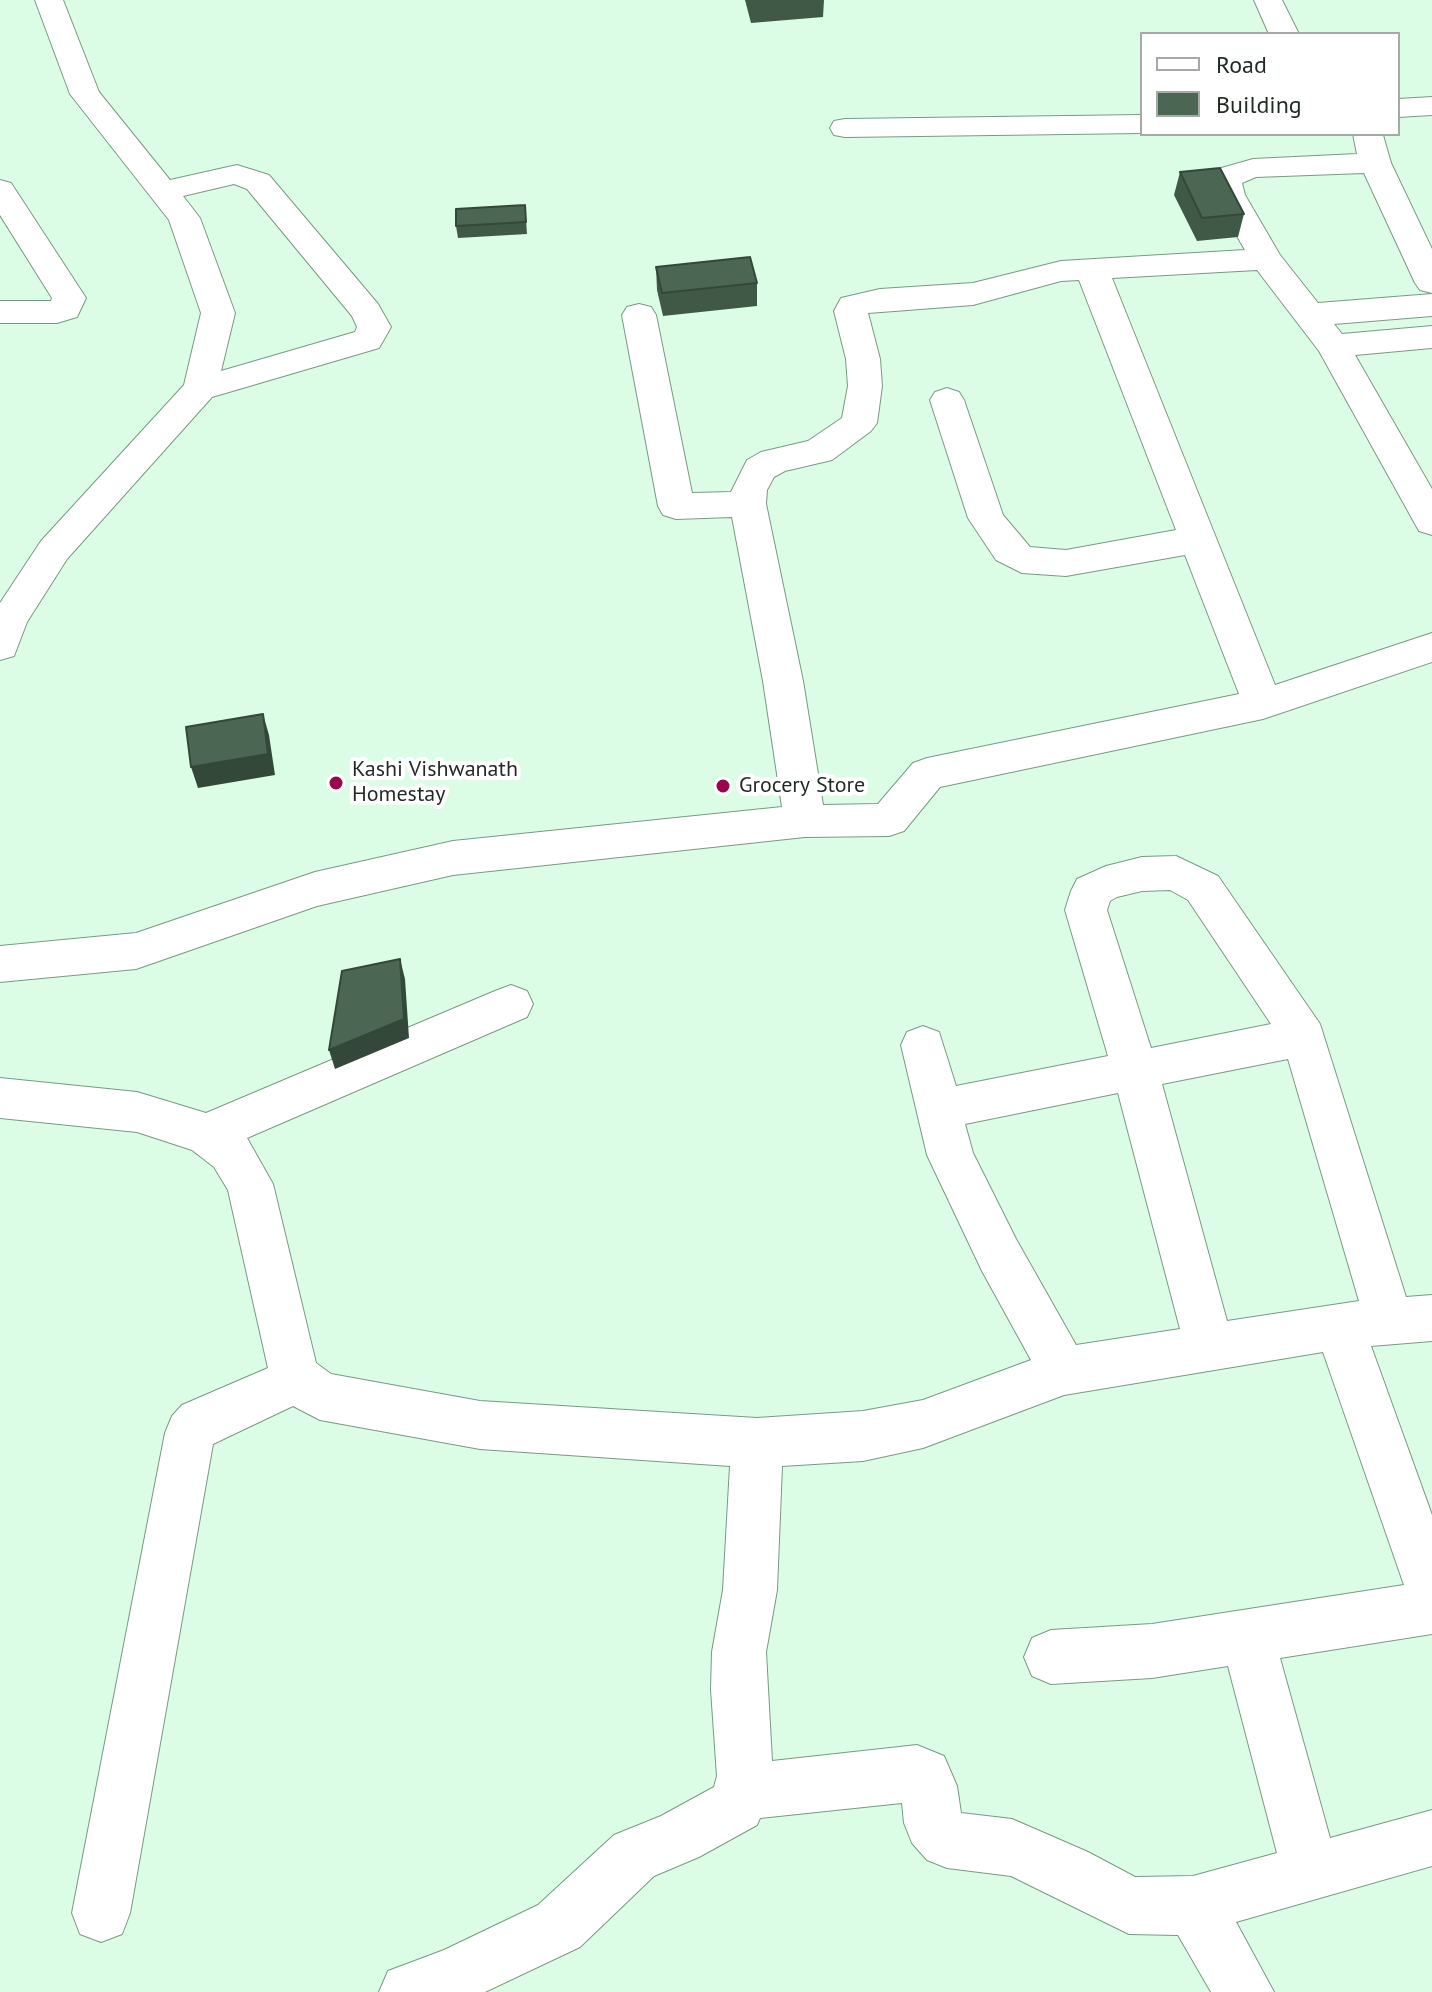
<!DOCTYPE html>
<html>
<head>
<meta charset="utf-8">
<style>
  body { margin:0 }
  #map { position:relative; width:1432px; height:1992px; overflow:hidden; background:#dbfde5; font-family:"PT Sans",sans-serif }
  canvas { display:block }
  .legend { position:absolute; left:1140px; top:32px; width:260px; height:104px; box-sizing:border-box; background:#fff; border:2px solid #a5aaa7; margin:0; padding:10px 14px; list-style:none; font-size:24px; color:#1e2a22 }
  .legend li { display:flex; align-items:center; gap:16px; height:40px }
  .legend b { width:40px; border:2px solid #a5aaa7 }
</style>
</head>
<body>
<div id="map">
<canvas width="1432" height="1992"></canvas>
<ul class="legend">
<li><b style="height:10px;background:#fff"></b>Road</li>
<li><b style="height:22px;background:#4b6753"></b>Building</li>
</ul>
</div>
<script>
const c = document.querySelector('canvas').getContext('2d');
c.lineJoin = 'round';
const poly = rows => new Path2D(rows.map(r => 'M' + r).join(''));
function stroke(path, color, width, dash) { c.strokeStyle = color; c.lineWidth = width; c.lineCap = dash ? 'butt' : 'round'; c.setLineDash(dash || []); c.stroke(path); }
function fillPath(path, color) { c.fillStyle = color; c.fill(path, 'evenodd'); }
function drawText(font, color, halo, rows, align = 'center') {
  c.font = font + ' "PT Sans",sans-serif'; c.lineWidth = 8; c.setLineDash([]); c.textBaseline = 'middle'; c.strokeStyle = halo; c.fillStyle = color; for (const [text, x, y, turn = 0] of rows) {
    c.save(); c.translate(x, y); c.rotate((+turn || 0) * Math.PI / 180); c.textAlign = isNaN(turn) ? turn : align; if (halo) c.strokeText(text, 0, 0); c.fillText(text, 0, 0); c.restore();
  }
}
const minor = poly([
  [35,0,63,0,99,92,170,180,237,165,269,175,378,304,391,327,379,348,212,397,67,559,27,622,14,656,0,660,0,603,41,541,184,385,201,313,169,220,70,94,35,0],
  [234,184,247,189,352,316,357,327,355,332,221,371,235,313,200,218,183,196,234,184],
  [1254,0,1282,0,1299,34,1269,34,1254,0],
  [1432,97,1432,115,1398,117,1398,99,1432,97],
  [1142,115,1142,133,845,137,834,135,830,128,834,121,845,119,1142,115],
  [1353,134,1383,135,1391,163,1432,249,1432,293,1420,290,1415,283,1364,173,1256,177,1242,183,1245,195,1280,255,1318,303,1432,294,1432,316,1334,324,1342,334,1432,326,1432,348,1355,355,1432,489,1432,535,1419,531,1319,351,1257,270,1112,278,1275,685,1432,633,1432,662,1263,719,940,787,904,831,889,836,805,837,453,875,317,906,136,969,0,982,0,946,136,933,315,872,453,841,782,807,763,681,732,517,676,519,663,515,658,506,622,315,627,307,639,304,651,307,656,315,692,493,731,492,747,460,761,452,808,441,842,418,848,386,846,359,834,311,841,298,880,289,973,283,1061,261,1245,250,1213,195,1210,183,1218,169,1253,159,1357,154,1353,134],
  [1079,280,1176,530,1066,550,1030,547,1003,515,964,400,959,392,947,388,935,392,930,400,968,518,996,560,1022,573,1066,576,1185,555,1239,694,927,758,913,763,878,804,823,805,803,681,766,504,767,490,774,477,785,471,832,460,871,431,877,423,882,386,880,359,868,313,973,305,1061,281,1079,280],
  [0,180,11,183,86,298,77,317,57,323,0,323,0,301,51,301,52,298,0,215,0,180],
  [1176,856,1218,876,1320,1024,1406,1297,1432,1295,1432,1341,1371,1346,1432,1515,1432,1634,1280,1658,1330,1838,1432,1810,1432,1866,1236,1922,1274,1992,1211,1992,1178,1935,1129,1934,1011,1876,947,1868,927,1860,912,1843,904,1823,902,1803,760,1818,757,1825,699,1857,654,1876,580,1947,485,1992,379,1992,388,1971,444,1950,538,1905,614,1835,661,1816,714,1787,717,1776,711,1690,712,1652,723,1590,730,1466,480,1449,320,1420,293,1406,213,1444,130,1913,122,1934,101,1942,80,1934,72,1913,165,1433,172,1416,182,1405,268,1368,228,1190,214,1167,192,1150,137,1132,0,1118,0,1078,137,1092,206,1113,495,991,511,985,527,991,533,1004,527,1017,247,1138,273,1184,316,1363,331,1374,480,1401,757,1418,863,1411,923,1400,1031,1360,982,1271,927,1155,901,1045,907,1032,923,1026,939,1032,956,1086,1108,1056,1065,910,1071,891,1077,879,1106,866,1142,857,1176,856],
  [1170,890,1188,900,1271,1024,1151,1048,1107,910,1110,901,1117,897,1142,891,1170,890],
  [1288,1059,1359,1301,1227,1321,1162,1084,1288,1059],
  [1118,1093,1180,1329,1076,1345,1016,1239,973,1153,965,1124,1118,1093],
  [1323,1352,1404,1585,1152,1624,1051,1630,1032,1638,1024,1657,1032,1676,1051,1684,1152,1678,1228,1666,1277,1853,1193,1876,1135,1877,1088,1852,1012,1819,961,1813,957,1786,944,1756,917,1745,772,1761,766,1652,777,1590,782,1466,863,1461,923,1448,1064,1395,1323,1352]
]);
stroke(minor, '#7a9983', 2);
fillPath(minor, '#fff');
fillPath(poly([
  [745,0,824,0,823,17,751,23],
  [1180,172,1244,214,1238,237,1197,241,1174,195],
  [525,205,527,234,458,238,456,226],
  [656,267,757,283,757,306,663,316,657,290]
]), '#405947');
fillPath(poly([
  [263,714,269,735,275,775,198,788,191,767],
  [400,959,405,979,409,1038,335,1069,329,1050]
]), '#34483a');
const building = poly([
  [1220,168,1244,214,1202,218,1180,172,1220,168],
  [525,205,526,222,456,226,456,209,525,205],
  [750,257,757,283,662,293,656,267,750,257],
  [263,714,268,754,191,767,186,727,263,714],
  [400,959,404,1019,329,1050,342,971,400,959]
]);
fillPath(building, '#4b6753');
stroke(building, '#34483a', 2);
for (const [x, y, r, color] of [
  [336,783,8,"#9e034a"],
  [723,786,8,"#9e034a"]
]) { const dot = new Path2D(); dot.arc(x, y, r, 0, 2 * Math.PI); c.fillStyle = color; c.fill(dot); stroke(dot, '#fff', 3); }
drawText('22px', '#1e2a22', '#fff', [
  ["Kashi Vishwanath",352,770],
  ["Homestay",352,795],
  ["Grocery Store",739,786]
], 'left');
</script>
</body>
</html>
